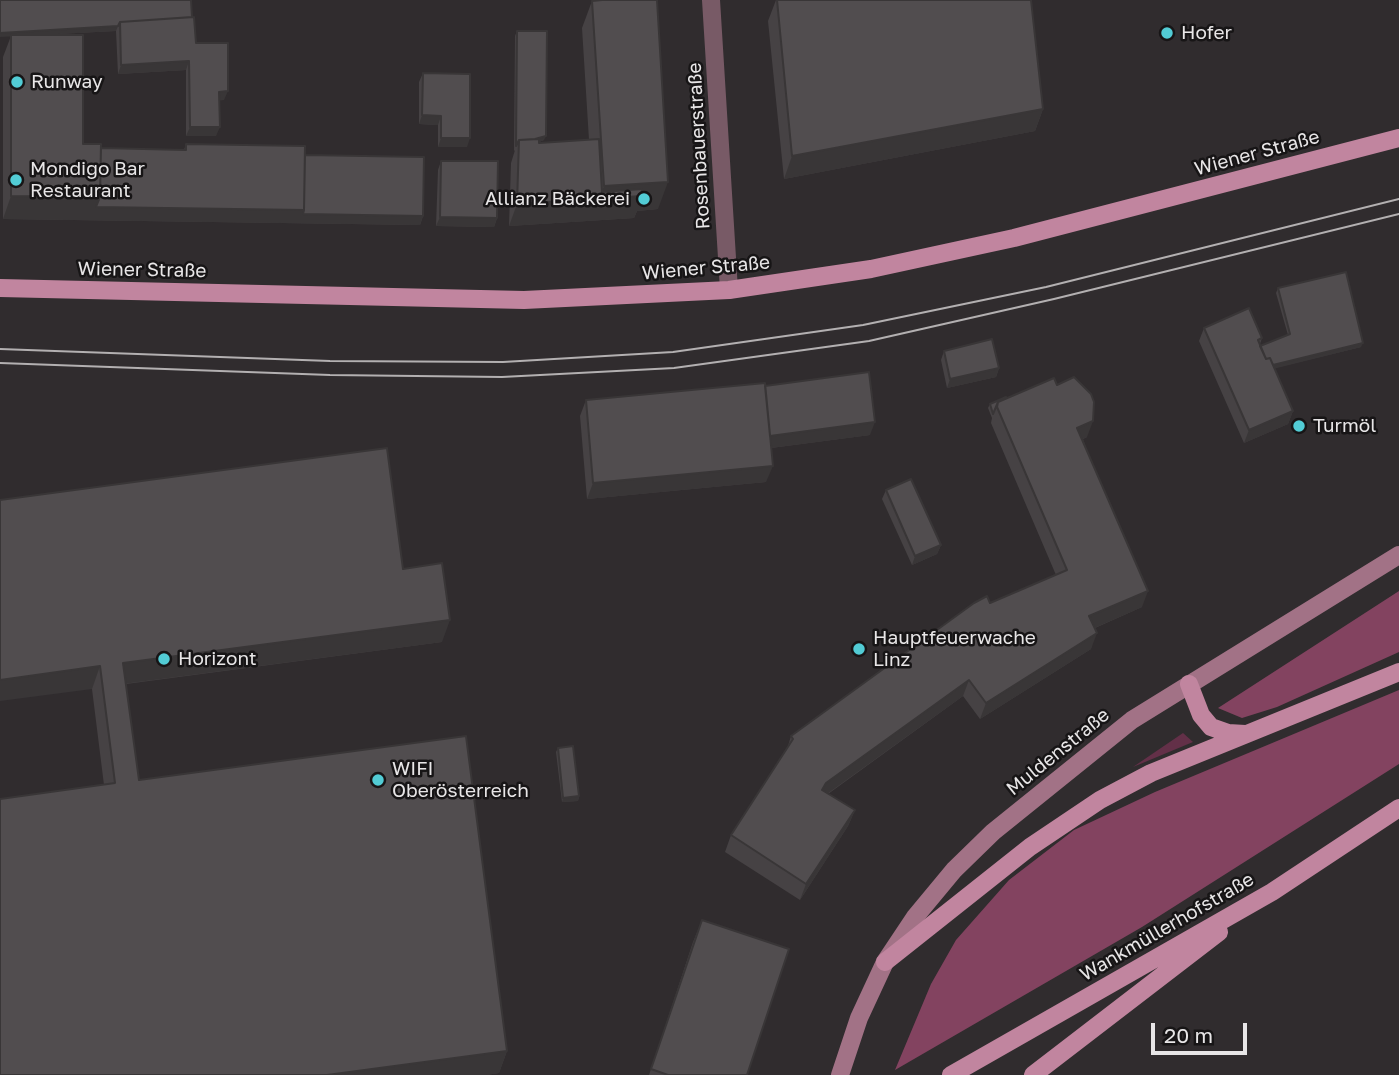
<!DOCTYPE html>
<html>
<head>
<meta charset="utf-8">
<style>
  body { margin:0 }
  #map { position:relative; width:1399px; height:1075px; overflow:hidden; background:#302c2e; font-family:"Golos Text",sans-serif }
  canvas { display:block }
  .scale { position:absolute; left:1151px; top:1023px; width:96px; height:32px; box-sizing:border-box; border:4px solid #e8e6e7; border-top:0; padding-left:9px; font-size:21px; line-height:24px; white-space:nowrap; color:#e8e6e7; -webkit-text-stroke:5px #171516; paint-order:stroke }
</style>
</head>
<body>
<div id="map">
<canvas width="1399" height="1075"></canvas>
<div class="scale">20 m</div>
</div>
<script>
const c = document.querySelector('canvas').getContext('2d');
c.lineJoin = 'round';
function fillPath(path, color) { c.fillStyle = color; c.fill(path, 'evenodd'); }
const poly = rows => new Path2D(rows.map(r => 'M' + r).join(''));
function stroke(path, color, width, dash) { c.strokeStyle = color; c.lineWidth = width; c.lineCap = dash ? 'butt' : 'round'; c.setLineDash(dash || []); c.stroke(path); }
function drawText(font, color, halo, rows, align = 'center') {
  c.font = font + ' "Golos Text",sans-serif'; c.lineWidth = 5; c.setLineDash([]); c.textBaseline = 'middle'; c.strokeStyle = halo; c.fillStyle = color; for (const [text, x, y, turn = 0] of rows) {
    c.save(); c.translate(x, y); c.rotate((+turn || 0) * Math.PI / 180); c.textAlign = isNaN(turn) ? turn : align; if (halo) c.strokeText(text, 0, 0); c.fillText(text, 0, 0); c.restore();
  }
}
fillPath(poly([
  [1183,733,1193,742,1133,767]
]), '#633048');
fillPath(poly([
  [1399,591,1399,652,1277,707,1242,718,1218,708],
  [1399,690,1399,764,1142,927,895,1070,931,984,956,940,1009,880,1074,830,1155,792]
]), '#834360');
stroke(poly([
  [711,0,729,290]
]), '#785a66', 18);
stroke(poly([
  [840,1075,859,1018,885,962,915,917,954,870,993,832,1132,720,1399,555]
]), '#a27286', 18);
stroke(poly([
  [0,288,524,300,729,290,871,269,1014,238,1399,138],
  [1189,684,1201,715,1211,727,1228,733,1245,734],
  [885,962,1030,847,1100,800,1151,773,1399,672],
  [951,1075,1272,892,1399,808],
  [1033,1075,1219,932]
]), '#c1859f', 18);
stroke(poly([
  [0,349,330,361,503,362,673,352,863,325,1046,287,1399,199],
  [0,363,330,375,502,377,674,368,869,341,1054,299,1399,214]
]), '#b3b0b1', 2);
fillPath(poly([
  [0,0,192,17,196,43,224,100,219,100,216,136,186,136,186,70,118,74,116,31,37,35,83,144,101,148,184,150,186,144,305,155,423,216,420,225,3,219,3,57,11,36],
  [776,0,1031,0,1043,109,1035,131,784,179,768,21],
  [592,1,658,209,637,211,634,218,509,226,511,163,515,150,514,151,515,36,517,31,544,140,539,142,539,143,589,140,582,28],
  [423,73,467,147,438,147,438,125,419,124,419,82],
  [441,161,497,218,494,227,436,226,438,170],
  [1278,288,1361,347,1275,368,1293,411,1288,424,1244,443,1199,341,1204,328,1262,338,1260,344,1260,346,1288,335,1276,293],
  [944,351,999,368,996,377,947,388,941,360],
  [765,386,870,435,771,448,766,482,587,499,580,416,586,400],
  [1006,398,1087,437,1083,439,1142,607,1095,628,1091,649,980,719,963,696,828,794,855,810,848,826,800,900,725,852,731,835,787,749,791,736,990,603,1056,575,991,423,992,418,988,408,990,404],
  [886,490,941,545,937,554,912,565,882,499],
  [0,500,403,569,442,642,126,684,139,780,507,1051,499,1073,486,1075,0,1075,104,785,92,689],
  [558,748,579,796,578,801,562,802,556,752],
  [702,920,747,1075,649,1075,693,942]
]), '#464244');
fillPath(poly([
  [118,26,116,31,0,37,0,33],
  [189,61,186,70,118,74,121,65],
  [228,91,224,100,216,101,219,92],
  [1043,109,1035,131,784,179,792,156],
  [422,115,441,116,438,125,419,124],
  [190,127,220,127,216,136,186,136],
  [546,136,544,140,519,149,519,145],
  [441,138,470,138,467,147,438,147],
  [668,182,658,209,637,211,634,218,509,226,517,204,599,199,604,186],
  [11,196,100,197,423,216,420,225,3,219],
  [440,217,497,218,494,227,436,226],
  [1363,343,1361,347,1261,372,1263,367],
  [999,368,996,377,947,388,950,379],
  [1293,411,1288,424,1244,443,1249,430],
  [1093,421,1087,437,1071,444,1077,428],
  [875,422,870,435,763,449,768,436],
  [773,466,766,482,587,499,593,483],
  [941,545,937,554,912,565,915,556],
  [1148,591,1142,607,1083,633,1089,616],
  [450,620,442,642,115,685,123,663],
  [1097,633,1091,649,980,719,986,703],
  [100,666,92,689,0,701,0,680],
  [969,680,963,696,820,799,822,790,826,783],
  [579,796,578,801,562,802,563,798],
  [855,810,848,826,800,900,806,884],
  [507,1051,499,1073,486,1075,327,1075]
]), '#393637');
const building = poly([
  [0,0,191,0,192,17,120,22,118,26,0,33,0,0],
  [602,0,657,0,668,182,604,186,592,1,602,0],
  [777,0,1031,0,1043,109,792,156,777,0],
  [194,17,196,43,228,43,228,91,219,92,220,127,190,127,189,61,121,65,120,22,194,17],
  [517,31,547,31,546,136,535,139,519,140,516,146,517,31],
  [11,35,83,35,83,144,101,144,100,197,11,196,11,35],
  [423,73,470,74,470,138,441,138,441,116,422,115,423,73],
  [539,139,539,143,599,139,602,192,642,189,642,196,517,204,519,140,539,139],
  [186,144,305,146,304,210,96,207,100,197,101,148,186,150,186,144],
  [305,155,424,157,423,216,303,214,304,210,305,155],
  [441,161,498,161,497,218,440,217,441,161],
  [1346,272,1363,343,1273,365,1270,358,1266,359,1260,346,1290,334,1278,288,1346,272],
  [1249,308,1262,338,1258,340,1266,359,1270,358,1293,411,1249,430,1204,328,1249,308],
  [992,339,999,368,950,379,944,351,992,339],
  [869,372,875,422,770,436,765,386,869,372],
  [1074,377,1091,394,1094,402,1093,421,1077,428,1148,591,1089,616,1097,633,986,703,969,680,826,783,822,790,855,810,806,884,731,835,793,739,791,736,974,603,987,596,990,603,1067,570,997,407,998,402,1054,378,1057,385,1074,377],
  [765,383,773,466,593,483,586,400,765,383],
  [1006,397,1006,398,998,402,993,414,990,404,1006,397],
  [387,448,403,569,442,563,450,620,123,663,139,780,466,736,507,1051,327,1075,0,1075,0,799,115,783,100,666,0,680,0,500,387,448],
  [911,479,941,545,915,556,886,490,911,479],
  [573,746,579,796,563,798,558,748,573,746],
  [702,920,789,949,747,1075,668,1075,651,1069,702,920]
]);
fillPath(building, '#514d4f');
stroke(building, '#393637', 2);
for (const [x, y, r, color] of [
  [1167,33,7,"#52ccd5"],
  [17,82,7,"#52ccd5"],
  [16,180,7,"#52ccd5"],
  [644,199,7,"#52ccd5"],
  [1299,426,7,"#52ccd5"],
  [859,649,7,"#52ccd5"],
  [164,659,7,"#52ccd5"],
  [378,780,7,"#52ccd5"]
]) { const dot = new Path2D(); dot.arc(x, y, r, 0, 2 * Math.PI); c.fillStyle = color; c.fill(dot); stroke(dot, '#171516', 2.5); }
drawText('19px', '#e8e6e7', '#171516', [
  ["Hofer",1181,33],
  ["Runway",31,82],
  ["Mondigo Bar",30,169],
  ["Restaurant",30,191],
  ["Allianz Bäckerei",630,199,"right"],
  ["Turmöl",1313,426],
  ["Hauptfeuerwache",873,638],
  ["Linz",873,660],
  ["Horizont",178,659],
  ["WIFI",392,769],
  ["Oberösterreich",392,791]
], 'left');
drawText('19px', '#e8e6e7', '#171516', [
  ["Rosenbauerstraße",699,146,-93],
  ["Wiener Straße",1257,153,-15],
  ["Wiener Straße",706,268,-5],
  ["Wiener Straße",142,270,1],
  ["Muldenstraße",1058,752,-39],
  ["Wankmüllerhofstraße",1167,927,-30]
]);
</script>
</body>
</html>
